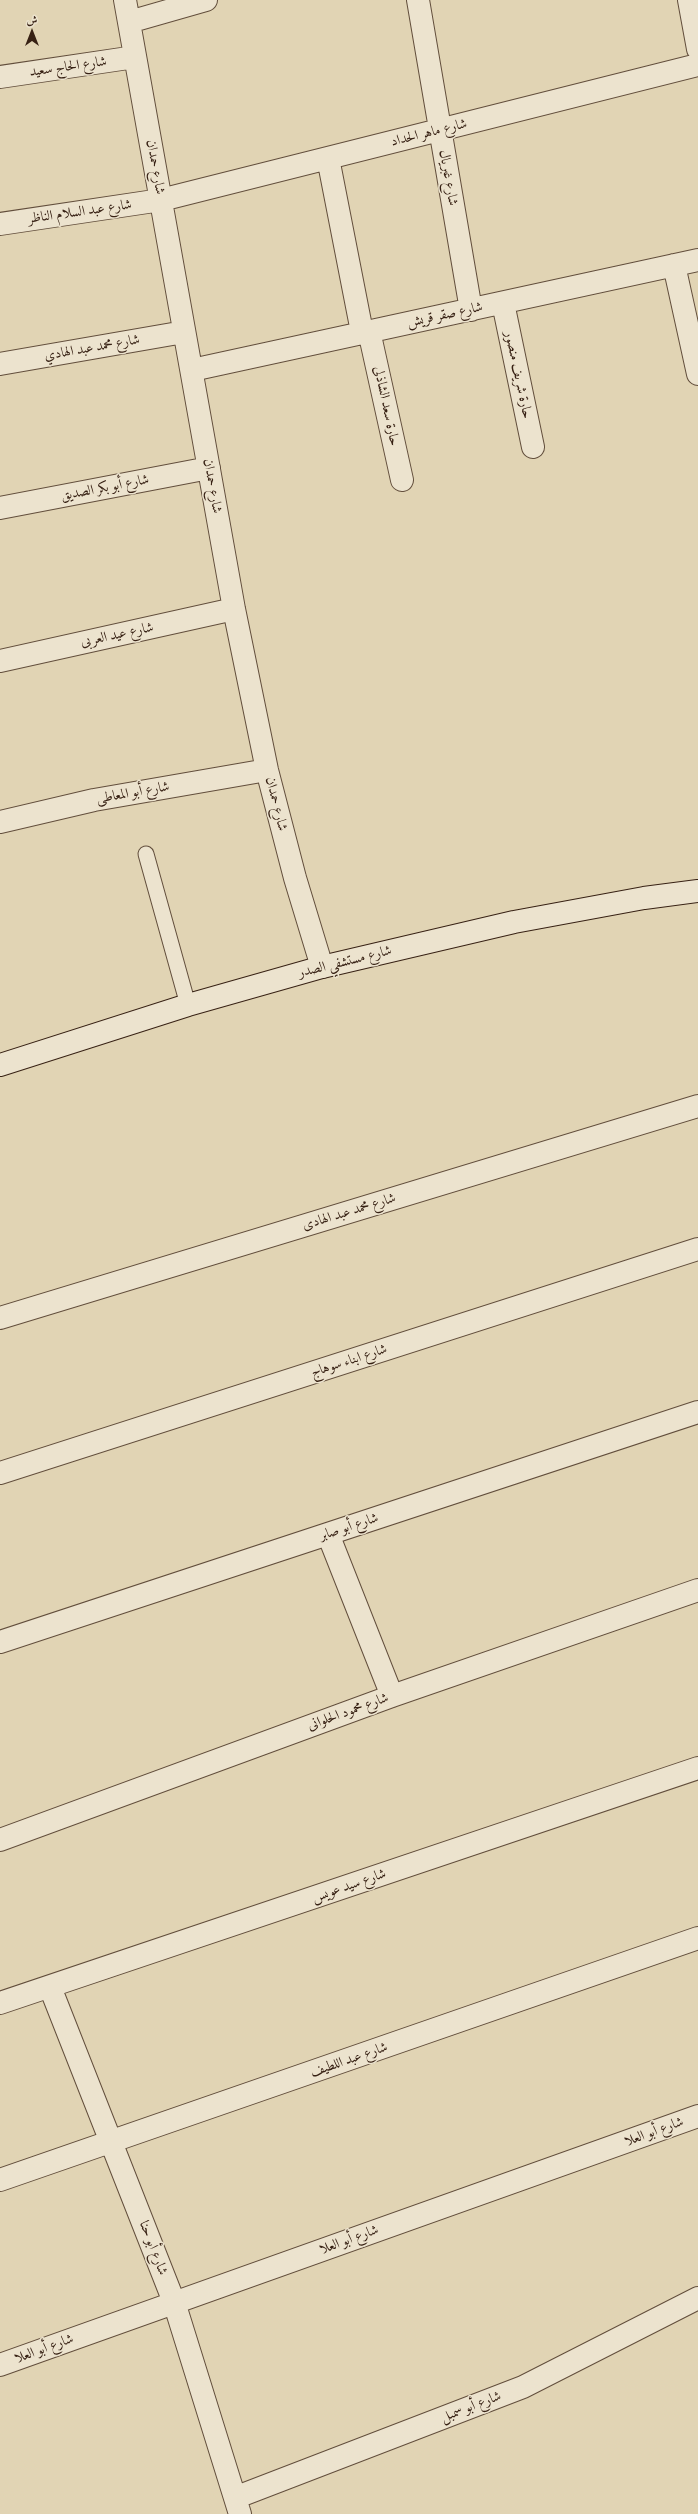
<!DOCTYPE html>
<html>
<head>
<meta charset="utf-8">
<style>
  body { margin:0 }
  #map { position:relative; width:698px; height:2514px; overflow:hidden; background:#e1d4b4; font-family:"Gentium Book Plus",Amiri,serif }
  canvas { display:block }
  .north { position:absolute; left:12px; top:12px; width:40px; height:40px; -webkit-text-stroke:3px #ece3ce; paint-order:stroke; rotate:0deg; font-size:11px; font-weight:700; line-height:16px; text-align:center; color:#372114 }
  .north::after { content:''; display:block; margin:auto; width:14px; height:18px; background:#372114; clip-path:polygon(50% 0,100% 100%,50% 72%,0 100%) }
</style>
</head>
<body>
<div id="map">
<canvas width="698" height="2514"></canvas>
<div class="north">ش</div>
</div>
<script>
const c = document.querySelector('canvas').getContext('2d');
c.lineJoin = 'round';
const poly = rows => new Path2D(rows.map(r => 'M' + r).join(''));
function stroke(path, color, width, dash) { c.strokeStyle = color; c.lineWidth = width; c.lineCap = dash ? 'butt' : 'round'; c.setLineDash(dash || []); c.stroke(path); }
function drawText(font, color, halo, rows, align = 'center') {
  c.font = font + ' "Gentium Book Plus",Amiri,serif'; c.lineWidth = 3; c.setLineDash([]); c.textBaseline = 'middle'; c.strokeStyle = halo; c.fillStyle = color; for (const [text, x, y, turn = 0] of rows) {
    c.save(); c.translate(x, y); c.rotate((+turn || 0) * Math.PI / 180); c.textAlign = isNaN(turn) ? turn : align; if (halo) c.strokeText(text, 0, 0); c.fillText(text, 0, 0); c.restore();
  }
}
const lane = poly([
  [146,854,188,1005]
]);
const street = poly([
  [125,0,234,609,267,770,295,878,322,967],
  [418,0,471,310],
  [689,0,698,49],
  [129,22,206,0],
  [0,77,135,57],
  [328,158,362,332],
  [0,224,161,200,698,65],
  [674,265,698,374],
  [503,303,533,447],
  [369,331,402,480],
  [0,364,184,332],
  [192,370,698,260],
  [0,508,209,468],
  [0,661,234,609],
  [0,822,94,800,267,770],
  [0,1318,698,1106],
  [0,1473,698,1249],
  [328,1534,392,1696],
  [0,1642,698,1412],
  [0,1840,392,1696,698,1590],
  [50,1987,174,2302,240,2514],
  [0,2003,698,1768],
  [0,2180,698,1938],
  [0,2365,698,2116],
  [237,2497,523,2387,698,2298]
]);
const secondary = poly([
  [0,1065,188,1005,322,967,514,922,644,898,698,891]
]);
stroke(lane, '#624e3c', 17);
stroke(street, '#624e3c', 24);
stroke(secondary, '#372114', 24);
stroke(lane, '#ece3ce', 15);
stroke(street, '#ece3ce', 22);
stroke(secondary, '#ece3ce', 22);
drawText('14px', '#372114', '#ece3ce', [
  ["شارع الحاج سعيد",68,67,-8],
  ["شارع ماهر الحداد",429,133,-14],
  ["شارع حمدان",155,167,80],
  ["شارع غبريال",448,178,80],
  ["شارع عبد السلام الناظر",80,212,-8],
  ["شارع صقر قريش",445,315,-12],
  ["شارع محمد عبد الهادي",92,348,-10],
  ["حارة شريف منصور",518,375,78],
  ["حارة سعد الشاذلى",386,406,78],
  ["شارع حمدان",212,486,80],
  ["شارع أبو بكر الصديق",105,488,-11],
  ["شارع عيد العربى",117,635,-12],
  ["شارع أبو المعاطى",133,793,-10],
  ["شارع حمدان",276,804,76],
  ["شارع مستشفي الصدر",345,962,-14],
  ["شارع محمد عبد الهادى",349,1212,-17],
  ["شارع ابناء سوهاج",349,1361,-18],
  ["شارع أبو صابر",349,1527,-18],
  ["شارع محمود الحلوانى",348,1712,-20],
  ["شارع سيد عويس",349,1886,-19],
  ["شارع عبد اللطيف",349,2060,-19],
  ["شارع أبو العلا",654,2132,-20],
  ["شارع أبو العلا",349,2240,-20],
  ["شارع أبو حنا",153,2248,69],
  ["شارع أبو العلا",44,2349,-20],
  ["شارع أبو سمبل",471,2407,-21]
]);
</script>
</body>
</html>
